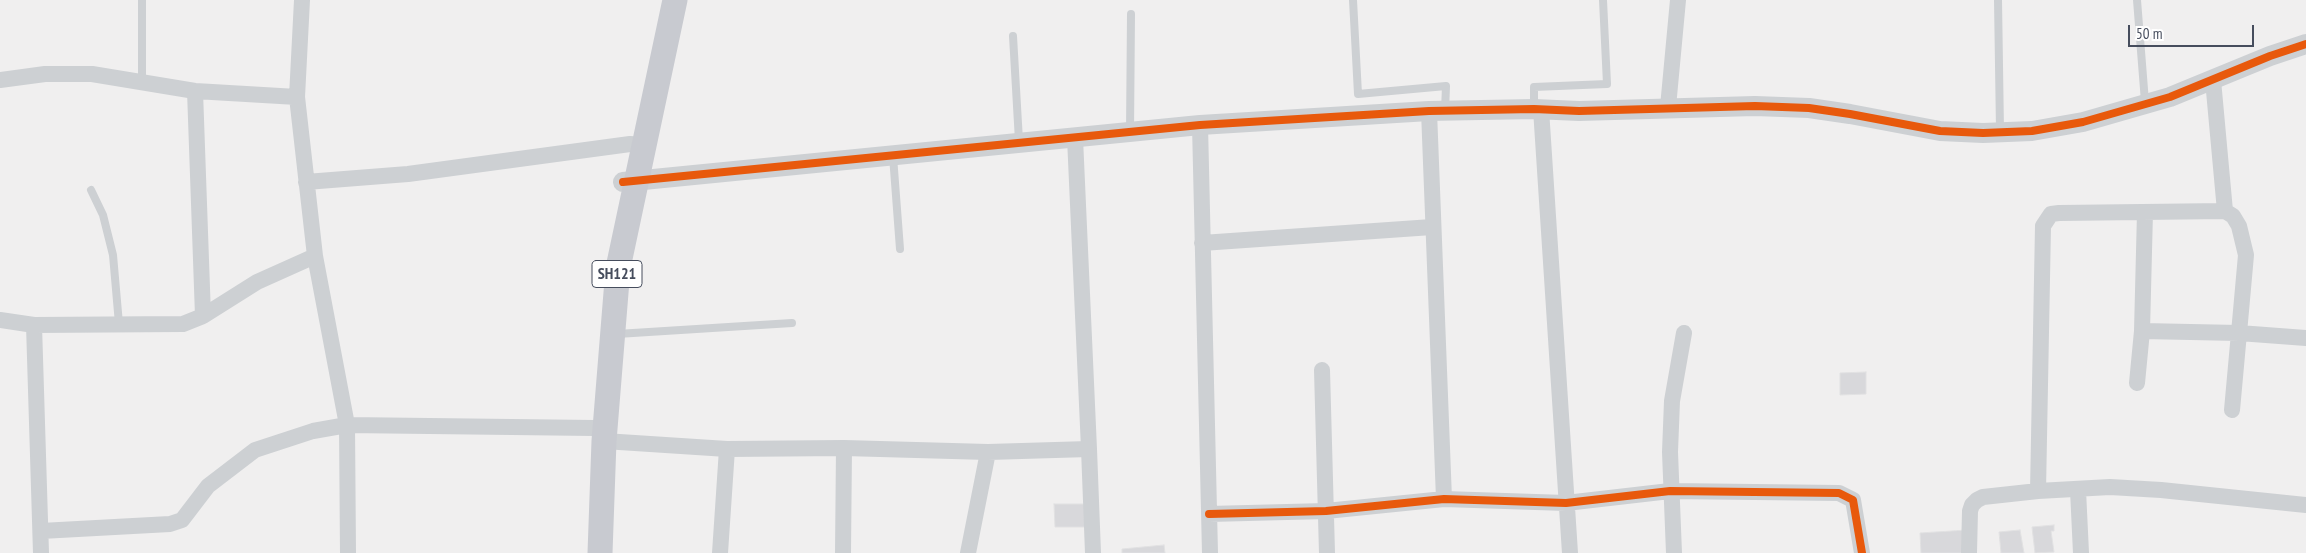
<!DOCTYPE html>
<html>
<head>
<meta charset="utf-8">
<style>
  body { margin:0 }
  #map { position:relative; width:2306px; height:553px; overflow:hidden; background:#f0efef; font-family:"PT Sans Narrow",sans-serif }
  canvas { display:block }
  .scale { position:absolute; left:2128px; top:25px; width:126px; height:22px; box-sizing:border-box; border:2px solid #464d5d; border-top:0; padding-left:6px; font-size:15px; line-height:18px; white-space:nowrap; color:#464d5d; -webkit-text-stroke:4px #fff; paint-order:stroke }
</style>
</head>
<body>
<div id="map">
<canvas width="2306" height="553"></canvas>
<div class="scale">50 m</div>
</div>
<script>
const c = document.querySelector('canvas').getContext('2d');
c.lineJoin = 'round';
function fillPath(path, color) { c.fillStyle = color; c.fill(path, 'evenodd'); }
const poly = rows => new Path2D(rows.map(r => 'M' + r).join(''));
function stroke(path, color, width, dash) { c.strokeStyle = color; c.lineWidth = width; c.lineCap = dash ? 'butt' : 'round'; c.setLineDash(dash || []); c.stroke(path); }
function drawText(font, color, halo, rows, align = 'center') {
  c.font = font + ' "PT Sans Narrow",sans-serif'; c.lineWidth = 4; c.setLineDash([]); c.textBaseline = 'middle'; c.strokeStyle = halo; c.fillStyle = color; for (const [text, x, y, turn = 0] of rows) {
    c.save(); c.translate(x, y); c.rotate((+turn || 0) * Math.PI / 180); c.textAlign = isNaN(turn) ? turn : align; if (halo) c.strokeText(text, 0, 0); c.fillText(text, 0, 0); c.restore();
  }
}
const building = poly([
  [1866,372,1866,394,1840,395,1840,373,1866,372],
  [1054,504,1089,504,1090,527,1055,527,1054,504],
  [2054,525,2054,531,2051,531,2054,552,2035,553,2032,527,2054,525],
  [1967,530,1967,553,1921,553,1920,533,1967,530],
  [2020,530,2024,553,2001,553,1999,532,2020,530],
  [1164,545,1165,553,1122,553,1122,549,1164,545]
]);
fillPath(building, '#d8d8db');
stroke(building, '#e1e1e2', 1);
stroke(poly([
  [1353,0,1358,94,1446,86,1445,111],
  [1998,0,2000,130],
  [2137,0,2145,102],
  [1013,36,1019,141],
  [142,82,142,0],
  [1534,108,1534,87,1607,84,1603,0],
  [1130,132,1131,14],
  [893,156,900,249],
  [91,190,103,215,113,255,119,324],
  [617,334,792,323]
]), '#cdd0d3', 8);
stroke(poly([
  [302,0,297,97,315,256,347,425,348,553],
  [0,80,45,74,92,74,195,91,297,97],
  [195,91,203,316],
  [1668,107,1678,0],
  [1541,109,1570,553],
  [1429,111,1444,499],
  [1200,125,1210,553],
  [1075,138,1089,449],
  [306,182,408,174,630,144,645,145],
  [2225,211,2233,216,2239,226,2246,255,2239,333,2306,338],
  [1202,243,1432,227],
  [0,320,34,325,183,324,203,316,257,282,315,256],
  [34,325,41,553],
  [2142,331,2239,333,2232,410],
  [1322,370,1327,553],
  [2137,383,2142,331,2145,212],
  [604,441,727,449,844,448,988,452,1089,449,1093,553],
  [2078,490,2081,553],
  [2038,491,2110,487,2161,490,2306,505],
  [1209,514,1326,511,1444,499,1566,503,1670,491,1839,493,1853,500,1862,553],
  [41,531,170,524,182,520,208,486,255,450,313,431,347,425,594,428],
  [720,553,727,449],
  [843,553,844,448],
  [968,553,988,452],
  [1674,553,1670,452,1672,401,1684,333],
  [1969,553,1970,511,1972,505,1977,500,1983,497,2038,491,2043,226,2051,214,2059,213,2225,211,2213,80]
]), '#cdd0d3', 16);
stroke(poly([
  [623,182,1200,125,1429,111,1534,109,1579,111,1755,106,1809,108,1850,114,1940,131,1983,133,2032,131,2083,122,2170,97,2270,56,2306,44]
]), '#cdd0d3', 20);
stroke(poly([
  [600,553,604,441,618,268,675,0]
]), '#c8cad0', 25);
stroke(poly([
  [623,182,1200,125,1429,111,1534,109,1579,111,1755,106,1809,108,1850,114,1940,131,1983,133,2032,131,2083,122,2170,97,2270,56,2306,44],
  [1209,514,1326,511,1444,499,1566,503,1670,491,1839,493,1853,500,1862,553]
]), '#e8590c', 8);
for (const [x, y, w] of [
  [617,274,50]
]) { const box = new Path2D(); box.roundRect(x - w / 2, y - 13.5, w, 27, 4); c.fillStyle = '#fff'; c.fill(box); stroke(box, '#464d5d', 1); }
drawText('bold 16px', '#464d5d', null, [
  ["SH121",617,274]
]);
</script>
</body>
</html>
